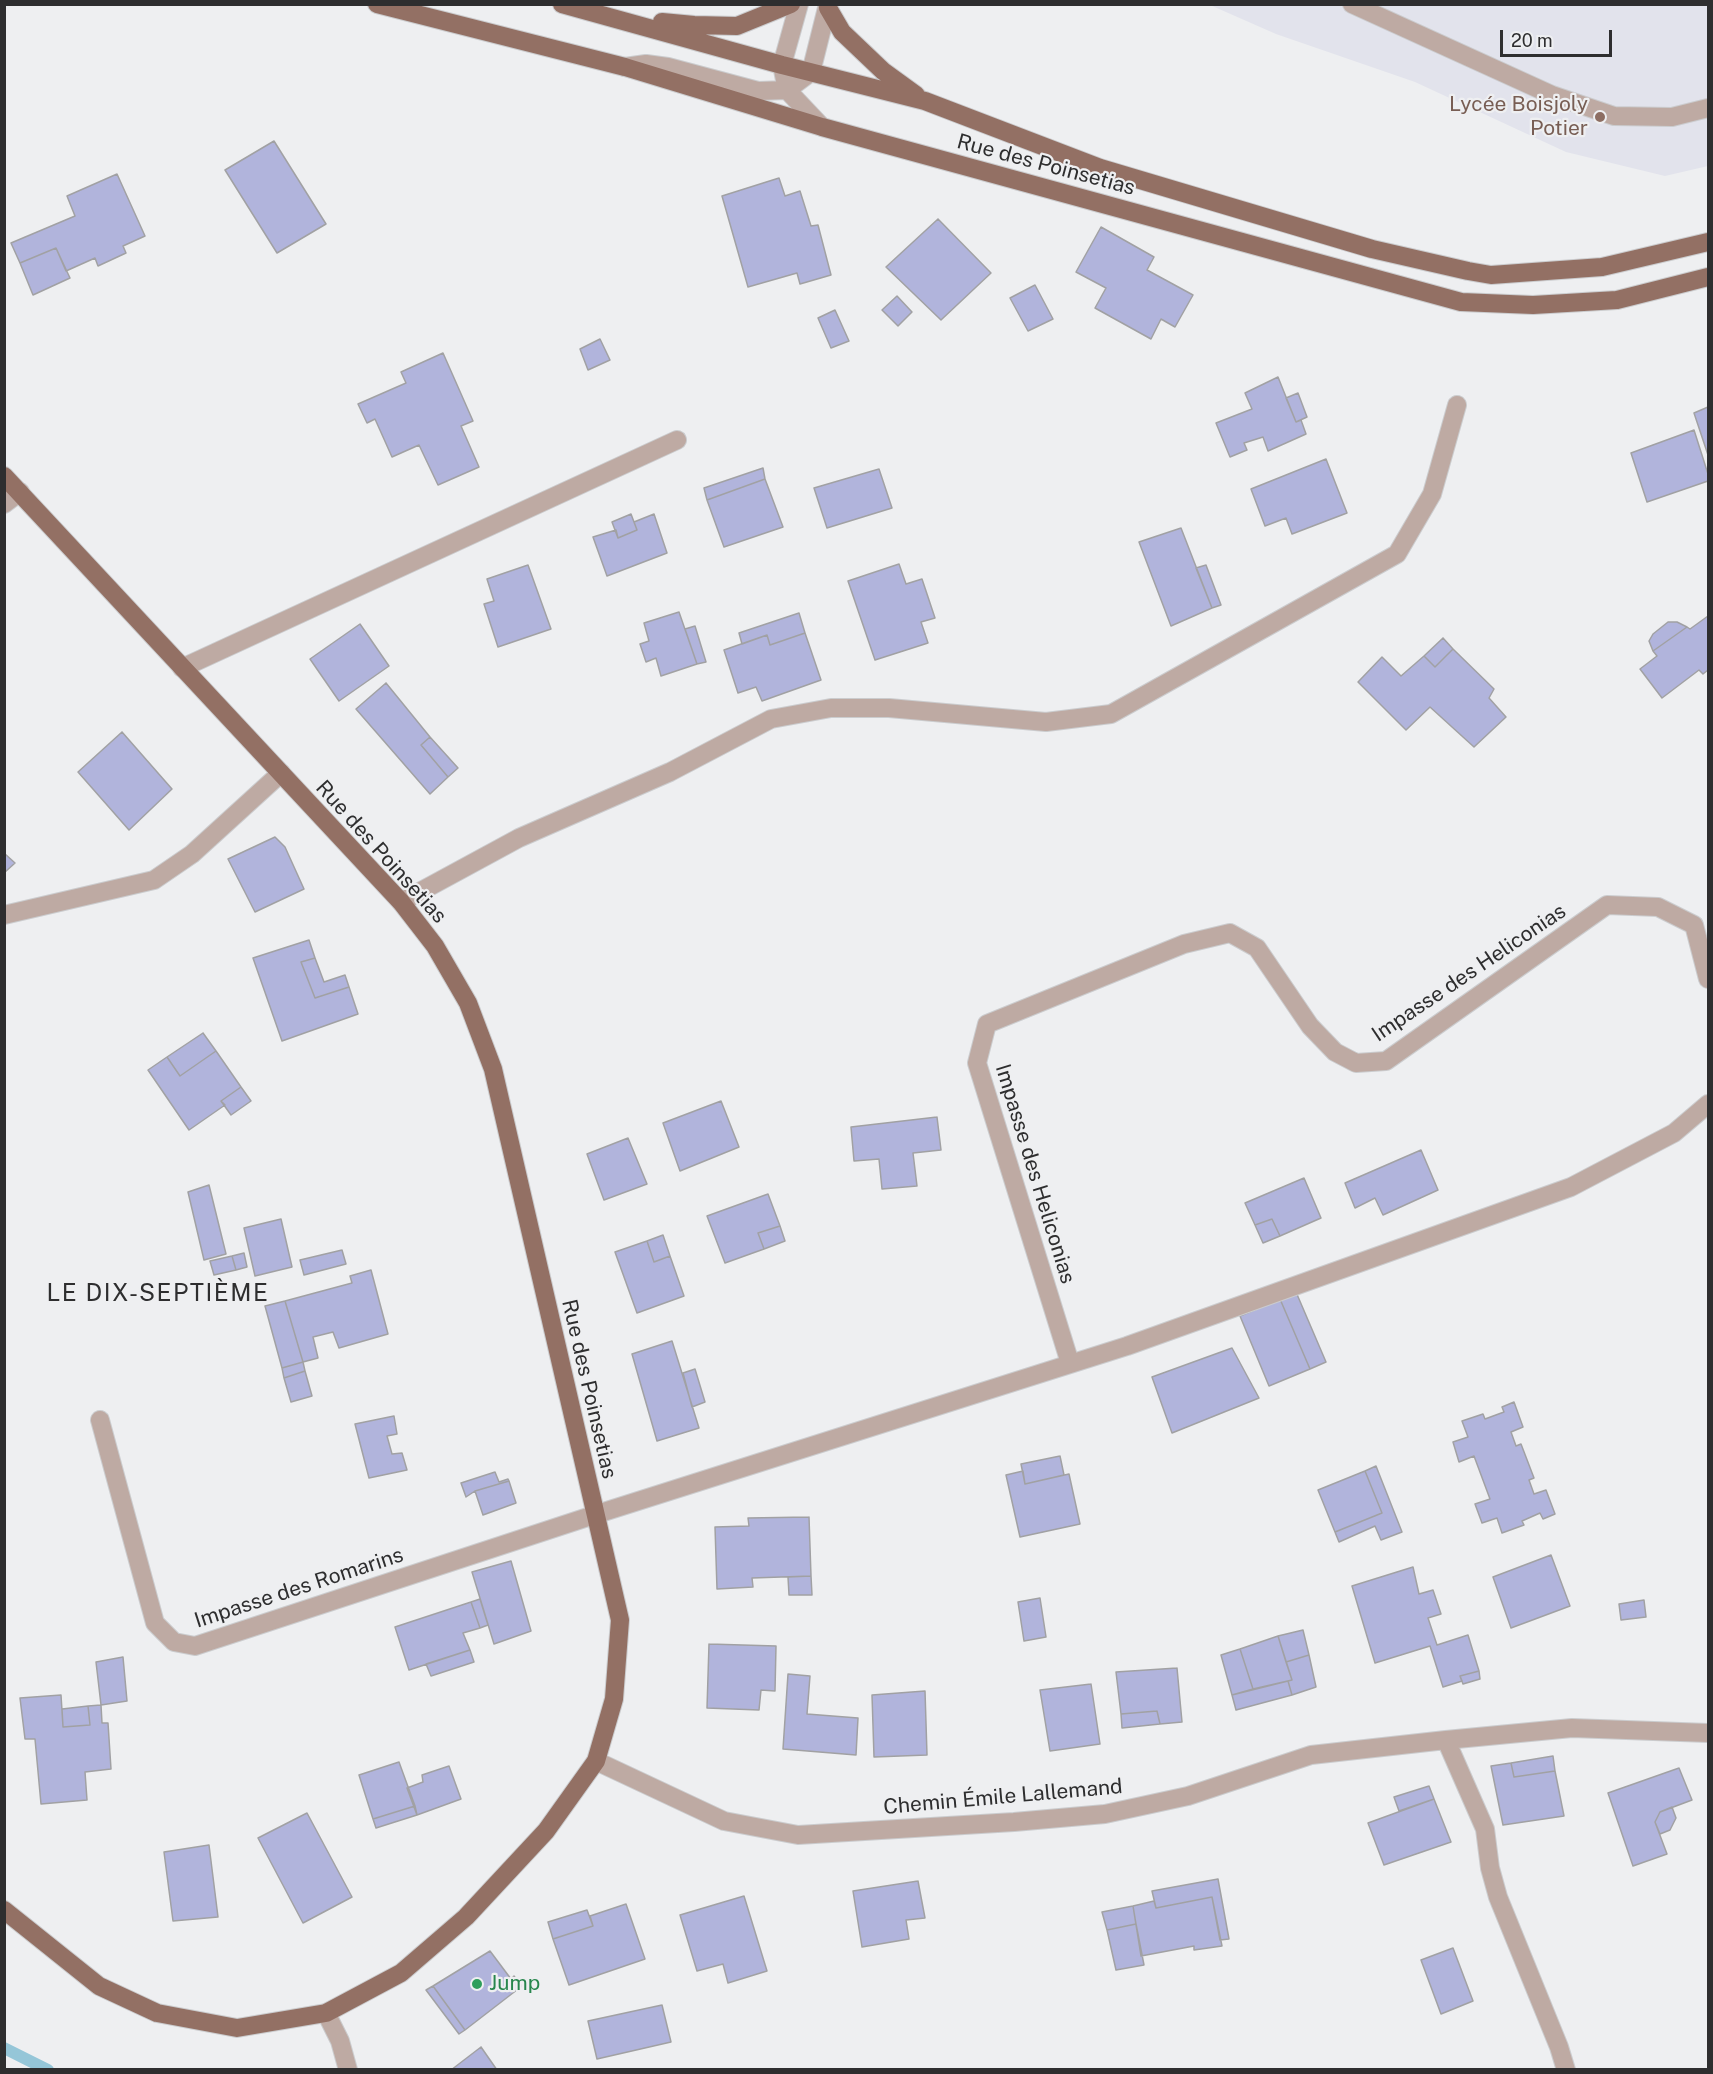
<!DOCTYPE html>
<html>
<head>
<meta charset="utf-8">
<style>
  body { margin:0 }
  #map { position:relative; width:1713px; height:2074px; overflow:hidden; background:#eeeff1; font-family:"Public Sans",sans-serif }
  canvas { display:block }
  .frame { position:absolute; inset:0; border:6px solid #2e2e2f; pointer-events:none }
  .scale { position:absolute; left:1500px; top:30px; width:112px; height:27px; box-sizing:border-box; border:3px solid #2e2e2f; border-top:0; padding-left:8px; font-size:18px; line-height:21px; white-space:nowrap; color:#2e2e2f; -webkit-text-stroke:4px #eeeff1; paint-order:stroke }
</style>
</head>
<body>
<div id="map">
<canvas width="1713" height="2074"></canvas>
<div class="frame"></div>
<div class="scale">20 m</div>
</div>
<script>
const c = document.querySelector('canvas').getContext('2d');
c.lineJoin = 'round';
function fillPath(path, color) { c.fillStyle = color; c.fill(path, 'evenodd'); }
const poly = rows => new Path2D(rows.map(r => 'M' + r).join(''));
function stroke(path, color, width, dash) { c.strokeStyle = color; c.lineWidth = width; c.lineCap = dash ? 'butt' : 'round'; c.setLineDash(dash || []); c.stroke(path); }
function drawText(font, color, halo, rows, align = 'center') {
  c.font = font + ' "Public Sans",sans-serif'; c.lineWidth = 4.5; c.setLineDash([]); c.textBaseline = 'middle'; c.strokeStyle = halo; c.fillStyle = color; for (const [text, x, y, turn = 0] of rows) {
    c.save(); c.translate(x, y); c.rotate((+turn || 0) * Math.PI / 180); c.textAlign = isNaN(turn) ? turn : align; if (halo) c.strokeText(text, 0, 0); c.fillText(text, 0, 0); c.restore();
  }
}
fillPath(poly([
  [1210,5,1708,5,1708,166,1665,176,1566,152,1415,82,1276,34]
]), '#e2e3ec');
stroke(poly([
  [4,2048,48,2070]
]), '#95c6d8', 12);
const building = poly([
  [274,141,326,224,277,253,225,170,274,141],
  [117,174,145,236,123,246,126,253,98,266,95,258,66,271,56,248,20,263,11,243,75,216,67,196,117,174],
  [779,178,785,196,800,191,811,226,818,225,831,275,800,284,797,273,748,287,722,196,779,178],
  [938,219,991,273,941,320,886,267,938,219],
  [1101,227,1154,257,1147,270,1193,295,1175,327,1161,319,1151,339,1095,308,1106,288,1076,272,1101,227],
  [56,248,70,278,33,295,20,263,56,248],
  [1035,285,1053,319,1028,331,1010,298,1035,285],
  [897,296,912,312,898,326,882,310,897,296],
  [835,310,849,341,831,348,818,318,835,310],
  [600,339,610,360,588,370,580,349,600,339],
  [443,353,473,421,461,426,479,467,438,485,419,445,392,457,375,419,367,423,358,404,406,383,401,372,443,353],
  [1278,377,1296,422,1301,420,1306,434,1268,451,1263,437,1244,443,1247,450,1230,457,1216,423,1252,409,1245,393,1278,377],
  [1298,393,1307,417,1296,422,1286,398,1298,393],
  [1708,407,1708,455,1694,413,1708,407],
  [1694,430,1708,474,1708,481,1647,502,1631,453,1694,430],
  [1326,459,1347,513,1292,534,1286,518,1265,526,1251,489,1326,459],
  [763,468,765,479,707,500,704,488,763,468],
  [879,469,892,508,827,528,814,488,879,469],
  [765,479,783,527,724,547,707,500,765,479],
  [631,514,637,530,618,538,612,522,631,514],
  [654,514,667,553,607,576,593,537,616,530,618,538,637,530,634,522,654,514],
  [1181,528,1212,608,1171,626,1139,542,1181,528],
  [899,564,906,584,922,579,935,618,921,622,928,643,875,660,848,581,899,564],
  [528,565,551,629,498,647,484,604,494,601,487,579,528,565],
  [1206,565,1221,605,1212,608,1196,568,1206,565],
  [679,612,697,664,661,676,656,658,646,662,640,644,649,641,644,623,679,612],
  [799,613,805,633,770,645,767,635,742,644,739,633,799,613],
  [1708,616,1708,670,1703,674,1699,670,1662,698,1640,669,1657,656,1653,651,1687,627,1690,629,1708,616],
  [1668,622,1677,622,1687,627,1653,651,1649,641,1653,634,1668,622],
  [360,624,389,666,339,701,310,659,360,624],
  [695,626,706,662,697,664,685,629,695,626],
  [805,633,821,680,762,701,756,687,738,693,724,650,767,635,770,645,805,633],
  [1443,638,1453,649,1435,667,1424,656,1443,638],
  [1453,649,1494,689,1489,698,1506,717,1474,747,1430,707,1406,730,1358,682,1382,657,1401,676,1424,656,1435,667,1453,649],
  [386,683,430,737,421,745,448,777,430,794,356,709,386,683],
  [122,732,172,789,129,830,78,772,122,732],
  [430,737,458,768,448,777,421,745,430,737],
  [275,837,285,847,304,889,255,912,228,859,275,837],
  [4,853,15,863,4,873,4,853],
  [309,940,315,958,301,962,315,998,349,987,358,1014,282,1041,253,958,309,940],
  [315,958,324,982,345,975,349,987,315,998,301,962,315,958],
  [203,1033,216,1051,180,1076,167,1057,203,1033],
  [216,1051,241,1087,221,1101,225,1105,189,1130,148,1070,167,1057,180,1076,216,1051],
  [241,1087,251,1101,231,1115,221,1101,241,1087],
  [721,1101,739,1147,680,1171,663,1123,721,1101],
  [937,1117,941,1150,913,1153,917,1186,882,1189,879,1159,854,1161,851,1127,937,1117],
  [628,1138,647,1184,604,1200,587,1154,628,1138],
  [1421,1150,1438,1190,1383,1215,1375,1198,1355,1208,1345,1183,1421,1150],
  [1304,1178,1321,1218,1280,1236,1272,1219,1255,1225,1245,1203,1304,1178],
  [209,1185,226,1254,204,1260,188,1192,209,1185],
  [768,1194,780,1226,758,1233,764,1249,725,1263,707,1216,768,1194],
  [281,1219,292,1267,255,1276,244,1228,281,1219],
  [1272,1219,1280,1236,1263,1243,1255,1225,1272,1219],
  [780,1226,785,1241,764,1249,758,1233,780,1226],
  [663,1235,670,1256,654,1262,647,1241,663,1235],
  [647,1241,654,1262,670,1256,684,1296,637,1313,615,1252,647,1241],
  [342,1250,346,1264,304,1275,300,1260,342,1250],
  [244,1253,247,1267,236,1270,232,1256,244,1253],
  [232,1256,236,1270,214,1275,210,1261,232,1256],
  [371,1270,388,1334,339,1348,333,1332,313,1337,318,1358,303,1362,285,1301,352,1283,350,1276,371,1270],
  [1296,1292,1326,1362,1310,1369,1280,1299,1296,1292],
  [1280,1299,1310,1369,1269,1386,1240,1316,1280,1299],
  [285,1301,303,1362,282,1368,265,1306,285,1301],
  [672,1341,699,1428,657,1441,632,1354,672,1341],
  [1232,1348,1259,1398,1172,1433,1152,1377,1232,1348],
  [303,1362,305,1371,284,1378,282,1368,303,1362],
  [695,1369,705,1402,692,1407,683,1373,695,1369],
  [305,1371,312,1396,291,1402,284,1378,305,1371],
  [1514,1402,1523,1427,1511,1432,1516,1446,1521,1444,1534,1478,1529,1480,1534,1494,1546,1490,1555,1514,1543,1519,1540,1513,1522,1521,1524,1525,1502,1533,1497,1518,1482,1523,1475,1504,1490,1499,1474,1456,1459,1462,1453,1442,1468,1437,1462,1421,1483,1414,1485,1419,1504,1412,1502,1407,1514,1402],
  [394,1416,397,1434,387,1436,392,1454,402,1453,407,1470,369,1478,355,1424,394,1416],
  [1060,1456,1064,1475,1025,1484,1021,1464,1060,1456],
  [1376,1466,1402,1532,1381,1540,1375,1526,1339,1542,1335,1532,1382,1513,1365,1471,1376,1466],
  [1023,1471,1025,1484,1069,1474,1080,1524,1020,1537,1006,1475,1023,1471],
  [1365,1471,1382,1513,1335,1532,1318,1490,1365,1471],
  [495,1472,499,1482,508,1479,509,1481,475,1491,466,1497,461,1483,495,1472],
  [509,1481,516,1503,483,1515,475,1491,509,1481],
  [809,1517,811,1576,752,1578,753,1587,717,1589,715,1527,749,1526,748,1518,809,1517],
  [1551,1555,1570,1606,1511,1628,1493,1577,1551,1555],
  [511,1561,531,1631,494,1644,472,1572,511,1561],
  [1413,1567,1419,1594,1433,1590,1441,1614,1428,1618,1437,1645,1468,1635,1479,1671,1460,1676,1462,1681,1443,1687,1430,1646,1375,1663,1352,1586,1413,1567],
  [811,1576,812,1595,789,1595,788,1577,811,1576],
  [1040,1598,1046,1637,1024,1641,1018,1602,1040,1598],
  [480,1599,488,1625,480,1628,471,1602,480,1599],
  [1644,1600,1646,1617,1621,1620,1619,1604,1644,1600],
  [471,1602,480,1628,463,1633,470,1650,409,1670,395,1627,471,1602],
  [1303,1630,1309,1655,1286,1662,1278,1636,1303,1630],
  [1278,1636,1292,1680,1253,1689,1240,1649,1278,1636],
  [709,1644,776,1646,775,1691,761,1690,759,1710,707,1708,709,1644],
  [1240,1649,1253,1689,1232,1695,1221,1655,1240,1649],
  [470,1650,474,1662,431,1676,426,1664,470,1650],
  [1309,1655,1316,1687,1292,1695,1288,1681,1292,1680,1286,1662,1309,1655],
  [123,1657,127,1701,101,1705,96,1662,123,1657],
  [1177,1668,1182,1722,1160,1724,1157,1711,1121,1714,1116,1672,1177,1668],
  [1479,1671,1480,1679,1463,1684,1460,1676,1479,1671],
  [788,1674,810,1676,807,1714,858,1718,856,1755,783,1749,788,1674],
  [1288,1681,1292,1695,1236,1710,1232,1695,1288,1681],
  [1091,1684,1100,1744,1050,1751,1040,1690,1091,1684],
  [925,1691,927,1755,874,1757,872,1695,925,1691],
  [61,1695,63,1727,90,1725,88,1706,101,1705,102,1723,108,1723,111,1769,85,1772,87,1800,41,1804,35,1739,25,1739,20,1698,61,1695],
  [88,1706,90,1725,63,1727,62,1709,88,1706],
  [1157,1711,1160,1724,1122,1728,1121,1714,1157,1711],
  [1553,1756,1555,1771,1514,1777,1511,1763,1553,1756],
  [399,1762,415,1806,373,1819,359,1775,399,1762],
  [1511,1763,1514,1777,1555,1771,1564,1816,1503,1825,1491,1766,1511,1763],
  [449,1766,461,1799,417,1815,407,1788,423,1782,422,1775,449,1766],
  [1679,1768,1692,1800,1660,1812,1655,1822,1667,1854,1633,1866,1608,1793,1679,1768],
  [1429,1786,1434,1799,1399,1811,1394,1797,1429,1786],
  [1434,1799,1451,1842,1384,1865,1368,1823,1434,1799],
  [415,1806,417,1815,376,1828,373,1819,415,1806],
  [1672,1807,1676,1818,1670,1830,1660,1834,1655,1822,1660,1812,1672,1807],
  [307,1813,352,1897,303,1923,258,1838,307,1813],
  [209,1845,218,1917,173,1921,164,1852,209,1845],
  [1218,1879,1229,1939,1220,1940,1212,1897,1156,1908,1152,1891,1218,1879],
  [918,1881,925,1918,906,1920,909,1939,862,1947,853,1891,918,1881],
  [744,1896,767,1971,728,1983,723,1964,697,1971,680,1915,744,1896],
  [1212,1897,1222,1946,1194,1950,1194,1946,1141,1956,1133,1906,1154,1901,1156,1908,1212,1897],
  [626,1904,645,1959,569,1985,553,1939,593,1926,590,1916,626,1904],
  [1133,1906,1136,1924,1107,1930,1102,1912,1133,1906],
  [587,1910,593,1926,553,1939,548,1922,587,1910],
  [1136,1924,1144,1965,1116,1970,1107,1930,1136,1924],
  [1453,1948,1473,2001,1441,2014,1421,1960,1453,1948],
  [490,1951,511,1979,514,1976,522,1986,465,2030,433,1986,490,1951],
  [433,1986,465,2030,459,2034,426,1990,433,1986],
  [662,2005,671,2042,597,2059,588,2021,662,2005],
  [481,2047,497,2070,451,2070,481,2047]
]);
fillPath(building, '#b1b4dc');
stroke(building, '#a1a1a3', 1.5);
const minor = poly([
  [799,4,782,65,787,90,822,127],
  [1352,4,1552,95,1614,116,1672,117,1708,108],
  [625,67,646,64,668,67,758,91,787,90,811,72,828,4],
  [4,504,20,492],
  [182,668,677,440],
  [401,902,519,838,670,772,771,719,831,708,889,708,1046,722,1111,714,1397,554,1432,494,1457,405],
  [4,915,154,880,192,854,281,773],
  [1070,1363,977,1063,987,1024,1184,944,1230,933,1257,948,1310,1026,1335,1052,1356,1063,1386,1061,1607,905,1658,907,1694,925,1708,979],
  [100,1420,155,1623,174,1642,195,1646,594,1515,1127,1346,1571,1187,1674,1133,1708,1104],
  [1446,1740,1485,1829,1490,1868,1498,1897,1559,2047,1566,2070],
  [596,1761,724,1821,798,1835,1014,1822,1105,1814,1188,1796,1311,1755,1446,1740,1572,1728,1708,1733],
  [326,2013,340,2041,348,2070]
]);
const major = poly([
  [377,4,625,67,822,127,1461,302,1533,305,1617,300,1708,277],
  [562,4,782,65,925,101,1100,168,1372,249,1468,271,1491,275,1602,267,1708,242],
  [828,8,842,32,883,71,916,95],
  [662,22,694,25,737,26,791,4],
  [4,476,401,902,435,946,468,1003,493,1069,620,1620,614,1699,596,1761,546,1831,466,1917,401,1973,326,2013,237,2028,157,2013,99,1986,4,1910]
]);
stroke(minor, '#cbccce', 20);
stroke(major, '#cbccce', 20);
stroke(minor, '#beaaa3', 18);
stroke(major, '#937064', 18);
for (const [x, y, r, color] of [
  [1600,117,6,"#8d6e63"],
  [477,1984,6,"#2e9e5b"]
]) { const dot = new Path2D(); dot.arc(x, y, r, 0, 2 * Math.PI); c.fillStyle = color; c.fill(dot); stroke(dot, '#eeeff1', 2); }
drawText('21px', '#785e54', '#eeeff1', [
  ["Lycée Boisjoly",1588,105],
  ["Potier",1588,129]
], 'right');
drawText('21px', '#2e2e2f', '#eeeff1', [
  ["Rue des Poinsetias",1046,165,15],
  ["Rue des Poinsetias",381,852,48],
  ["Impasse des Heliconias",1469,973,-34],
  ["Impasse des Heliconias",1035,1174,73],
  ["Rue des Poinsetias",589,1389,77],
  ["Impasse des Romarins",299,1588,-18],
  ["Chemin Émile Lallemand",1003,1797,-5]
]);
drawText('21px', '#27864d', '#eeeff1', [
  ["Jump",489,1984]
], 'left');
c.letterSpacing = '1.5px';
drawText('24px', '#2e2e2f', '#eeeff1', [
  ["LE DIX-SEPTIÈME",158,1294]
]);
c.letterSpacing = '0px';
</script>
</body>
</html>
